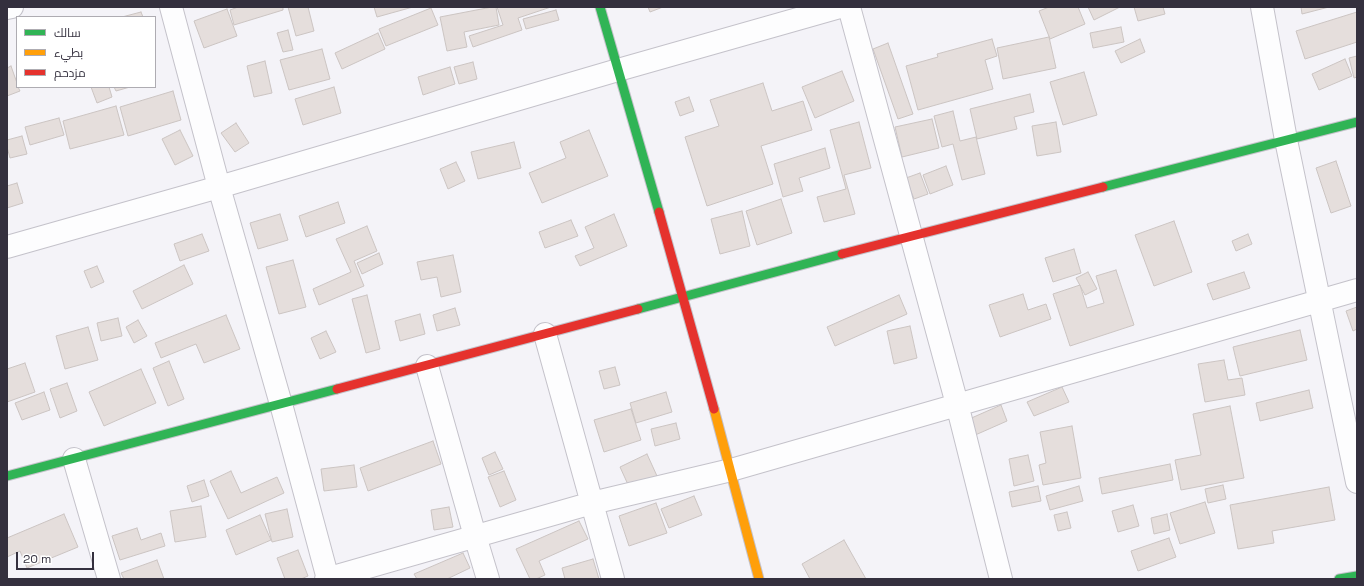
<!DOCTYPE html>
<html>
<head>
<meta charset="utf-8">
<style>
  body { margin:0 }
  #map { position:relative; width:1364px; height:586px; overflow:hidden; background:#f4f3f8; font-family:"Space Grotesk",Cairo,sans-serif }
  canvas { display:block }
  .frame { position:absolute; inset:0; border:8px solid #34303e; pointer-events:none }
  .legend { position:absolute; left:16px; top:16px; width:140px; height:72px; box-sizing:border-box; background:#fff; border:1px solid #aeacb2; margin:0; padding:5px 7px; list-style:none; font-size:12px; color:#34303e }
  .legend li { display:flex; align-items:center; gap:8px; height:20px }
  .legend b { width:20px; border:1px solid #aeacb2 }
  .scale { position:absolute; left:16px; top:552px; width:78px; height:18px; box-sizing:border-box; border:2px solid #34303e; border-top:0; padding-left:5px; font-size:12px; line-height:14px; white-space:nowrap; color:#34303e; -webkit-text-stroke:3px #fff; paint-order:stroke }
</style>
</head>
<body>
<div id="map">
<canvas width="1364" height="586"></canvas>
<div class="frame"></div>
<ul class="legend">
<li><b style="height:5px;background:#30b455"></b>سالك</li>
<li><b style="height:5px;background:#ff9f0a"></b>بطيء</li>
<li><b style="height:5px;background:#e5322d"></b>مزدحم</li>
</ul>
<div class="scale">20 m</div>
</div>
<script>
const c = document.querySelector('canvas').getContext('2d');
c.lineJoin = 'round';
function fillPath(path, color) { c.fillStyle = color; c.fill(path, 'evenodd'); }
const poly = rows => new Path2D(rows.map(r => 'M' + r).join(''));
function stroke(path, color, width, dash) { c.strokeStyle = color; c.lineWidth = width; c.lineCap = dash ? 'butt' : 'round'; c.setLineDash(dash || []); c.stroke(path); }
const building = poly([
  [238,7,283,7,283,10,234,25,230,10,238,7],
  [288,7,308,7,314,31,296,36,288,7],
  [374,7,413,7,377,17,374,7],
  [492,7,496,7,499,25,464,32,467,47,447,51,440,17,492,7],
  [497,7,551,7,518,18,522,30,473,47,469,36,503,25,497,7],
  [648,7,663,7,650,12,648,7],
  [1049,7,1078,7,1085,24,1050,39,1039,11,1049,7],
  [1088,7,1120,7,1094,20,1088,7],
  [1134,7,1163,7,1165,14,1138,21,1134,7],
  [1301,7,1329,7,1302,14,1301,7],
  [431,8,438,25,386,46,379,29,431,8],
  [227,9,237,36,204,48,194,21,227,9],
  [556,10,559,20,526,29,523,19,556,10],
  [141,12,143,17,122,17,141,12],
  [1357,12,1357,42,1305,59,1296,31,1357,12],
  [1121,27,1124,42,1093,48,1090,33,1121,27],
  [288,30,293,50,283,52,277,33,288,30],
  [378,33,385,49,342,69,335,53,378,33],
  [1049,37,1056,68,1003,79,997,48,1049,37],
  [992,39,997,56,985,60,993,89,918,110,906,66,938,57,937,54,992,39],
  [1140,39,1145,52,1121,63,1115,51,1140,39],
  [888,43,913,114,898,119,873,49,888,43],
  [322,49,330,79,289,90,280,60,322,49],
  [1357,56,1357,77,1354,78,1349,58,1357,56],
  [1345,59,1352,76,1319,90,1312,74,1345,59],
  [265,61,272,93,254,97,247,66,265,61],
  [473,62,477,79,459,84,454,67,473,62],
  [11,66,17,83,17,87,18,87,20,91,7,96,7,68,11,66],
  [450,67,455,84,423,95,418,77,450,67],
  [842,71,854,101,815,118,802,87,842,71],
  [1084,72,1097,115,1063,125,1050,82,1084,72],
  [763,83,772,111,803,101,812,130,761,146,773,184,707,206,685,137,719,126,710,100,763,83],
  [91,87,109,87,112,97,97,103,91,87],
  [114,87,130,87,116,91,114,87],
  [334,87,341,113,303,125,295,99,334,87],
  [173,91,181,120,128,136,120,107,173,91],
  [1030,94,1034,112,1014,117,1017,129,977,139,970,109,1030,94],
  [689,97,694,111,680,116,675,102,689,97],
  [116,106,124,135,70,149,63,121,116,106],
  [953,111,960,141,976,137,985,174,962,180,953,144,942,147,934,116,953,111],
  [59,118,64,135,30,145,25,127,59,118],
  [932,119,939,148,902,157,895,127,932,119],
  [859,122,871,168,844,175,855,214,824,222,817,197,846,189,830,130,859,122],
  [1056,122,1061,152,1037,156,1032,126,1056,122],
  [236,123,249,143,235,152,221,133,236,123],
  [180,130,193,156,175,165,162,139,180,130],
  [589,130,608,176,542,203,529,173,566,158,560,142,589,130],
  [22,136,27,154,10,158,7,147,7,140,22,136],
  [514,142,521,168,478,179,471,152,514,142],
  [825,148,830,168,799,178,803,191,783,197,774,164,825,148],
  [1336,161,1351,206,1331,213,1316,168,1336,161],
  [456,162,465,181,448,189,440,169,456,162],
  [946,166,953,185,930,194,923,175,946,166],
  [920,173,928,194,914,199,906,178,920,173],
  [17,183,23,203,7,208,7,186,17,183],
  [781,199,792,233,757,245,746,211,781,199],
  [338,202,345,223,306,237,299,216,338,202],
  [742,211,750,246,720,254,711,219,742,211],
  [280,214,288,240,258,249,250,223,280,214],
  [614,214,627,246,580,266,575,256,594,248,585,227,614,214],
  [571,220,578,236,545,248,539,232,571,220],
  [1174,221,1192,272,1154,286,1135,235,1174,221],
  [367,226,377,251,354,261,364,286,319,305,313,289,351,272,336,239,367,226],
  [202,234,209,251,180,261,174,244,202,234],
  [1248,234,1252,244,1236,251,1232,241,1248,234],
  [1074,249,1081,273,1053,282,1045,258,1074,249],
  [379,253,383,264,362,274,357,263,379,253],
  [453,255,461,292,441,297,437,277,421,280,417,262,453,255],
  [293,260,306,307,279,314,266,267,293,260],
  [184,265,193,284,142,309,133,291,184,265],
  [97,266,104,282,91,288,84,271,97,266],
  [1116,270,1134,325,1070,346,1053,294,1080,285,1087,308,1104,303,1096,276,1116,270],
  [1088,272,1097,289,1085,295,1076,278,1088,272],
  [1244,272,1250,288,1213,300,1207,284,1244,272],
  [1023,294,1028,310,1046,304,1051,319,1000,337,989,305,1023,294],
  [367,295,380,349,366,353,352,299,367,295],
  [899,295,907,314,835,346,827,327,899,295],
  [1357,307,1357,329,1353,331,1346,311,1357,307],
  [455,308,460,325,437,331,433,315,455,308],
  [420,314,425,334,400,341,395,321,420,314],
  [226,315,240,349,204,363,196,344,161,358,155,343,226,315],
  [118,318,122,336,101,341,97,323,118,318],
  [138,320,147,336,134,343,126,327,138,320],
  [910,326,917,358,894,364,887,331,910,326],
  [88,327,98,360,65,369,56,336,88,327],
  [1300,330,1307,360,1240,376,1233,347,1300,330],
  [326,331,336,352,320,359,311,338,326,331],
  [1224,360,1228,380,1242,378,1245,395,1205,402,1198,364,1224,360],
  [169,361,184,399,168,406,153,368,169,361],
  [25,363,35,392,7,402,7,369,25,363],
  [615,367,620,385,604,389,599,371,615,367],
  [141,369,156,403,104,426,89,392,141,369],
  [67,383,77,411,60,418,50,389,67,383],
  [1062,387,1069,402,1034,416,1027,402,1062,387],
  [1309,390,1313,408,1260,421,1256,403,1309,390],
  [44,392,50,410,22,420,15,403,44,392],
  [666,392,672,412,636,423,630,403,666,392],
  [1001,405,1007,421,973,436,967,420,1001,405],
  [1230,406,1244,478,1181,490,1175,460,1201,455,1193,414,1230,406],
  [631,409,641,440,604,452,594,420,631,409],
  [676,423,680,439,655,446,651,429,676,423],
  [1072,426,1081,478,1043,485,1039,465,1046,463,1040,432,1072,426],
  [433,441,441,464,368,491,360,468,433,441],
  [495,452,503,469,489,475,482,458,495,452],
  [647,454,657,476,630,489,620,467,647,454],
  [1028,455,1034,481,1014,486,1009,459,1028,455],
  [1170,464,1173,480,1102,494,1099,478,1170,464],
  [354,465,357,487,324,491,321,469,354,465],
  [231,471,241,493,277,477,284,493,228,519,210,481,231,471],
  [504,471,516,500,500,507,488,477,504,471],
  [204,480,209,496,192,502,187,486,204,480],
  [1223,485,1226,499,1208,503,1205,489,1223,485],
  [1038,486,1041,501,1012,507,1009,492,1038,486],
  [1079,486,1083,501,1050,510,1046,496,1079,486],
  [1329,487,1335,520,1272,531,1274,543,1238,549,1230,505,1329,487],
  [694,496,702,515,669,528,661,509,694,496],
  [1205,502,1215,533,1180,544,1170,513,1205,502],
  [656,503,667,533,629,546,619,516,656,503],
  [1133,505,1139,526,1118,532,1112,511,1133,505],
  [201,506,206,537,175,542,170,511,201,506],
  [449,507,453,527,434,530,431,510,449,507],
  [287,509,293,537,272,542,265,514,287,509],
  [1067,512,1071,528,1058,531,1054,515,1067,512],
  [64,514,78,547,27,568,20,551,7,557,7,538,64,514],
  [1167,514,1170,530,1154,534,1151,518,1167,514],
  [260,515,271,540,236,555,226,530,260,515],
  [579,521,588,539,539,561,545,575,536,579,530,579,516,549,579,521],
  [137,528,141,540,161,533,165,546,120,560,112,536,137,528],
  [1169,538,1176,557,1138,571,1131,551,1169,538],
  [844,540,866,579,810,579,802,564,844,540],
  [298,550,308,576,301,579,285,579,277,558,298,550],
  [463,553,470,568,447,579,417,579,414,574,463,553],
  [593,559,599,579,565,579,562,568,593,559],
  [157,560,164,579,124,579,121,573,157,560]
]);
fillPath(building, '#e5dedc');
stroke(building, '#cbc4c2', 1);
const street = poly([
  [171,7,219,187,281,404,328,579],
  [849,7,957,404,1001,579],
  [1262,7,1286,140,1357,482],
  [7,8,12,7],
  [7,247,219,187,618,70,840,7],
  [545,334,613,579],
  [427,366,475,536,488,579],
  [74,459,109,579],
  [326,579,592,503,731,470,1357,290]
]);
const fast = poly([
  [600,7,659,212],
  [1103,187,1357,122],
  [638,309,842,254],
  [7,476,337,389],
  [1339,579,1357,576]
]);
const slow = poly([
  [714,409,759,579]
]);
const jam = poly([
  [659,212,714,409],
  [842,254,1103,187],
  [337,389,638,309]
]);
stroke(street, '#c4c2ca', 24);
stroke(fast, '#c4c2ca', 11);
stroke(slow, '#c4c2ca', 11);
stroke(jam, '#c4c2ca', 11);
stroke(street, '#fdfdfe', 22);
stroke(fast, '#30b455', 9);
stroke(slow, '#ff9f0a', 9);
stroke(jam, '#e5322d', 9);
</script>
</body>
</html>
